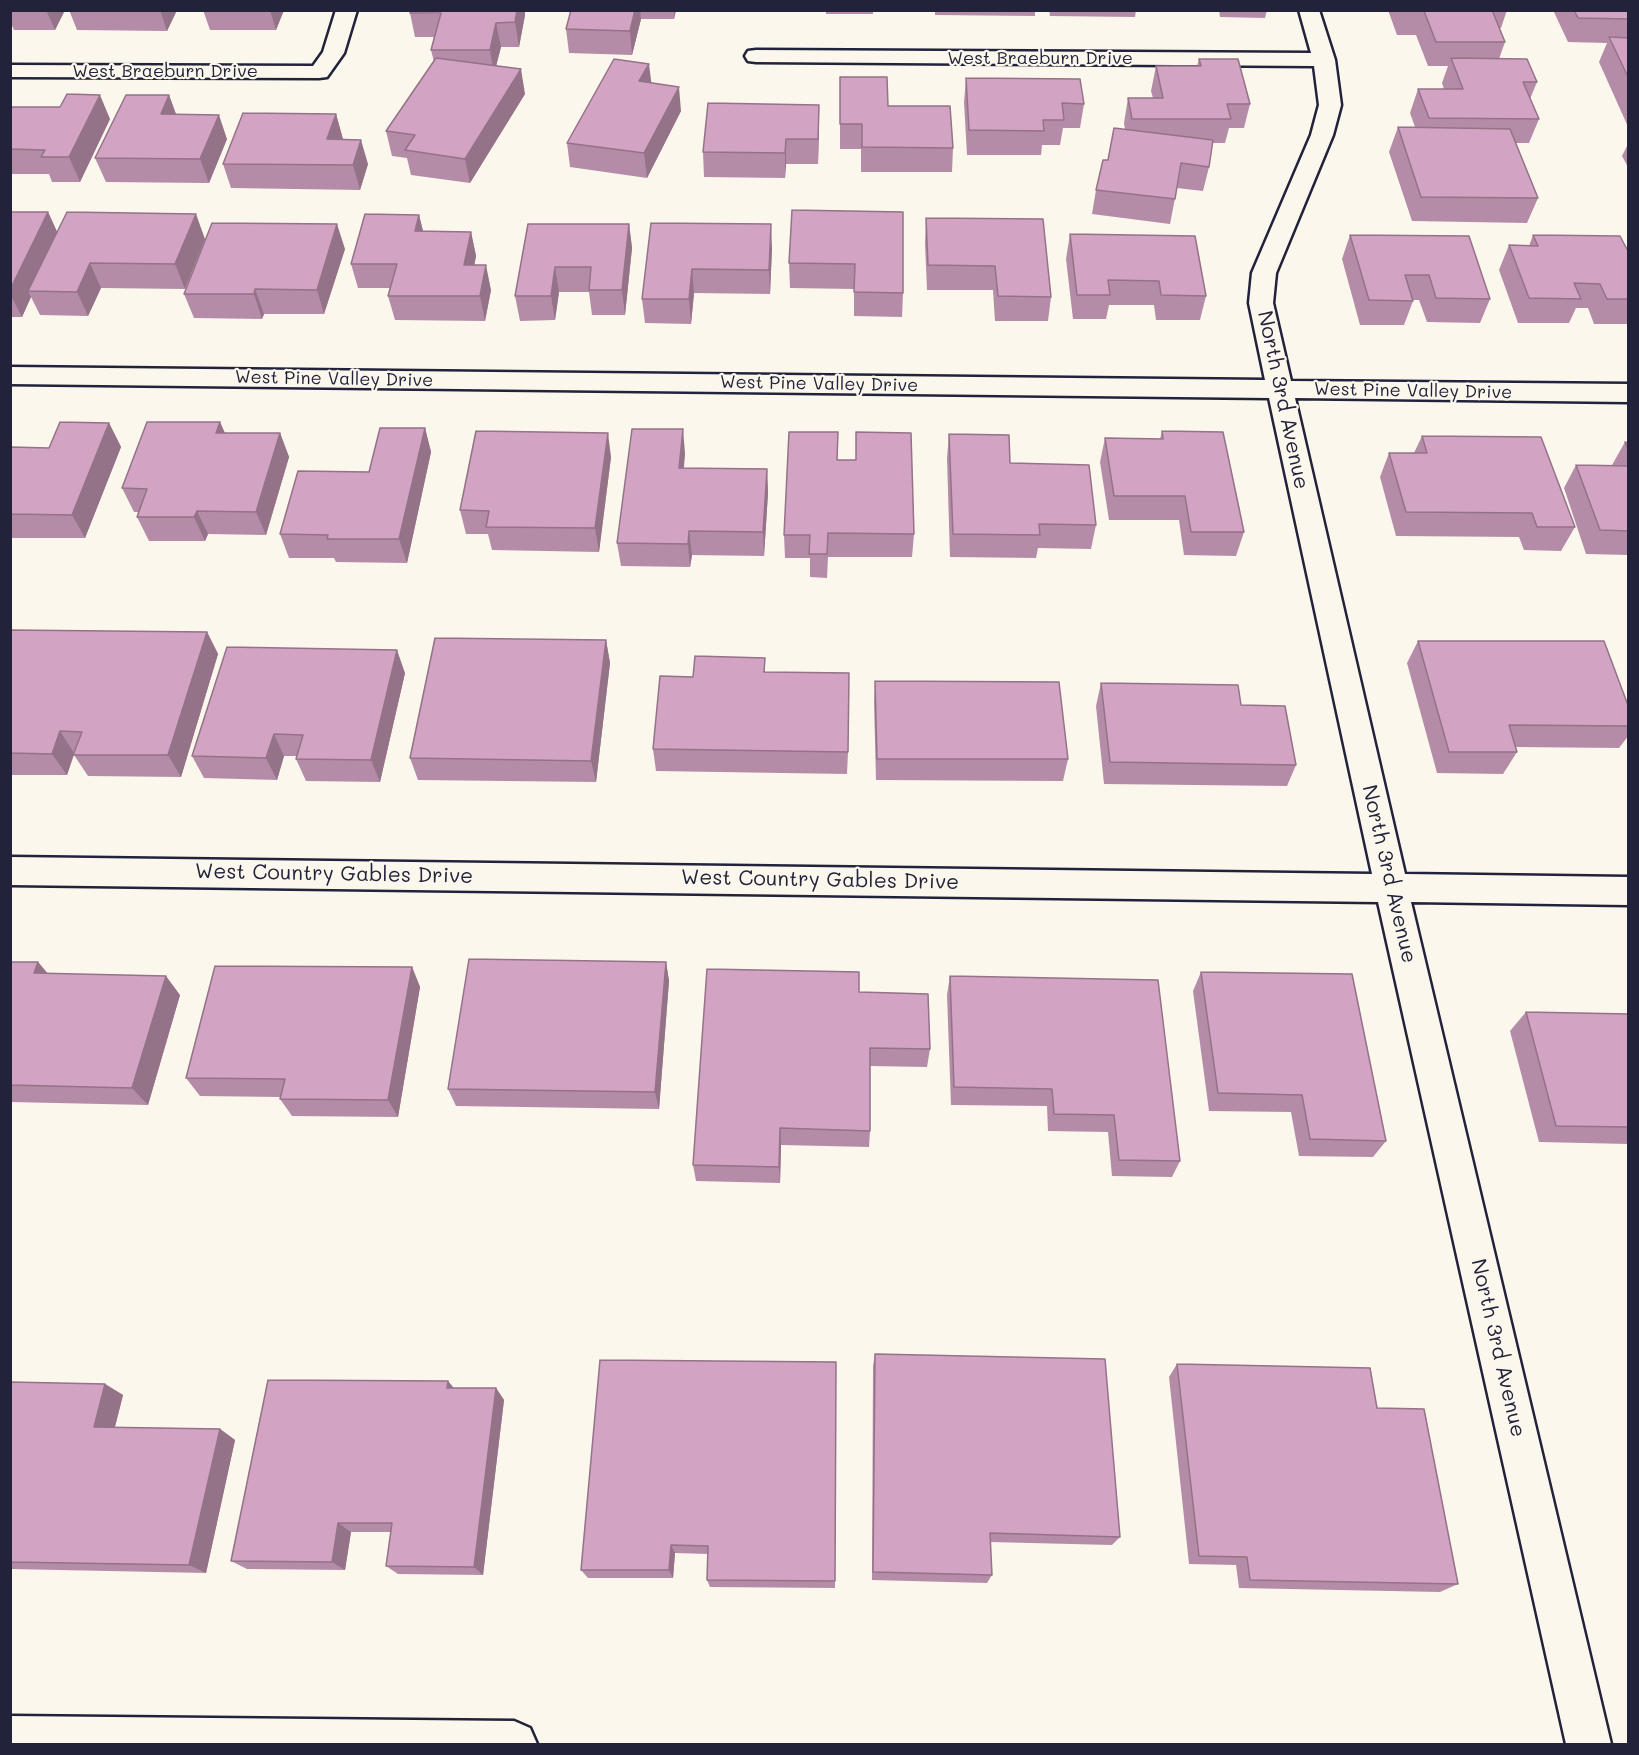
<!DOCTYPE html>
<html>
<head>
<meta charset="utf-8">
<style>
  body { margin:0 }
  #map { position:relative; width:1639px; height:1755px; overflow:hidden; background:#fbf7ec; font-family:Mali,sans-serif }
  canvas { display:block }
  .frame { position:absolute; inset:0; border:12px solid #22223b; pointer-events:none }
</style>
</head>
<body>
<div id="map">
<canvas width="1639" height="1755"></canvas>
<div class="frame"></div>
</div>
<script>
const c = document.querySelector('canvas').getContext('2d');
c.lineJoin = 'round';
const poly = rows => new Path2D(rows.map(r => 'M' + r).join(''));
function stroke(path, color, width, dash) { c.strokeStyle = color; c.lineWidth = width; c.lineCap = dash ? 'butt' : 'round'; c.setLineDash(dash || []); c.stroke(path); }
function fillPath(path, color) { c.fillStyle = color; c.fill(path, 'evenodd'); }
function drawText(font, color, halo, rows, align = 'center') {
  c.font = font + ' Mali,sans-serif'; c.lineWidth = 4.5; c.setLineDash([]); c.textBaseline = 'middle'; c.strokeStyle = halo; c.fillStyle = color; for (const [text, x, y, turn = 0] of rows) {
    c.save(); c.translate(x, y); c.rotate((+turn || 0) * Math.PI / 180); c.textAlign = isNaN(turn) ? turn : align; if (halo) c.strokeText(text, 0, 0); c.fillText(text, 0, 0); c.restore();
  }
}
const minor = poly([
  [336,10,357,10,344,53,327,77,319,78,10,77,10,65,313,66,323,52,336,10],
  [1299,10,1319,10,1335,60,1341,105,1333,135,1276,273,1273,303,1291,381,1628,384,1628,402,1295,398,1405,874,1628,877,1628,905,1411,902,1611,1744,1566,1744,1378,902,10,885,10,857,1372,874,1269,398,10,384,10,367,1265,380,1249,303,1252,273,1311,135,1319,105,1314,66,756,62,748,61,745,56,748,51,756,50,1311,53,1299,10],
  [10,1716,514,1721,530,1728,537,1744,10,1744,10,1716]
]);
stroke(minor, '#22223b', 5);
fillPath(minor, '#fbf7ec');
fillPath(poly([
  [10,10,65,10,55,30,14,30,10,21],
  [69,10,177,10,167,31,77,30],
  [203,10,284,10,276,30,210,30],
  [571,10,676,10,674,19,641,19,632,55,569,53,566,29],
  [826,10,873,10,873,14,826,14],
  [935,10,1035,10,1035,16,935,15],
  [1049,10,1136,10,1135,17,1050,16],
  [1219,10,1267,10,1265,18,1220,17],
  [1388,10,1507,10,1501,28,1499,28,1505,42,1499,59,1537,82,1530,99,1539,119,1529,143,1516,143,1538,198,1527,223,1412,221,1389,152,1398,127,1415,127,1410,113,1418,89,1444,89,1442,83,1448,66,1428,66,1416,35,1397,35],
  [1553,10,1629,10,1629,129,1599,62,1607,43,1568,42],
  [410,13,525,15,519,47,501,47,496,66,525,94,470,183,411,175,407,158,392,156,386,131,434,62,431,50,434,37,415,37],
  [1199,59,1250,104,1244,128,1229,128,1225,143,1212,143,1209,167,1203,191,1177,188,1170,224,1092,214,1096,190,1108,160,1125,130,1124,123,1128,98,1153,98,1151,91,1156,66,1197,66],
  [840,77,888,106,953,148,952,172,861,172,861,149,840,149],
  [966,78,1084,104,1080,128,1063,128,1060,145,1042,145,1041,155,967,155,964,102],
  [651,83,681,111,647,178,570,167,567,143],
  [169,95,176,114,227,139,209,183,106,182,95,158],
  [819,105,818,164,786,164,785,178,704,177,703,152],
  [10,107,110,119,80,182,52,182,49,174,10,174],
  [336,114,343,140,368,164,360,190,231,188,223,164],
  [1629,142,1629,169,1622,156],
  [10,212,48,212,57,232,205,239,185,289,101,288,88,316,40,315,31,297,22,317,10,317],
  [903,212,903,293,902,317,854,316,854,289,790,288,789,263],
  [419,215,423,231,471,232,476,256,474,265,491,290,485,321,395,320,388,296,390,288,358,288,351,264],
  [926,218,1051,297,1048,321,995,321,993,290,927,290,925,243],
  [651,223,772,248,770,294,694,293,691,324,645,323,642,299],
  [528,224,629,224,632,248,625,315,592,315,589,292,559,292,555,320,520,321,515,296],
  [1070,234,1206,296,1200,320,1156,320,1154,305,1109,305,1106,319,1073,319,1066,259],
  [1350,235,1490,299,1480,323,1427,322,1419,300,1413,300,1413,301,1404,325,1360,325,1342,259],
  [1533,235,1629,253,1629,324,1594,324,1588,308,1576,308,1569,323,1518,323,1499,270,1509,245,1529,246],
  [345,249,324,314,264,314,262,319,194,318,184,294],
  [220,422,225,433,280,433,289,457,266,535,208,534,205,541,149,541,137,517,138,512,134,512,122,488],
  [109,423,121,447,85,538,10,538,10,447,49,448],
  [425,428,431,452,407,563,336,562,334,558,289,558,280,534,369,472],
  [1162,431,1244,532,1236,556,1184,555,1179,520,1109,520,1100,462,1105,438,1160,439],
  [856,432,914,534,912,557,828,557,827,578,810,577,810,558,785,558,784,535,837,460,856,460],
  [949,434,1010,463,1096,525,1091,549,1038,548,1036,558,950,557,947,458],
  [1422,436,1575,527,1561,551,1524,550,1519,537,1396,536,1380,477,1389,453,1414,453],
  [1625,442,1629,443,1629,555,1586,554,1564,488,1576,465,1612,465],
  [685,453,684,468,767,469,768,493,764,556,692,555,690,567,621,566,617,543],
  [611,457,599,552,492,550,488,534,466,534,460,510],
  [10,630,207,632,218,654,181,777,88,776,74,755,67,775,10,775],
  [606,640,610,663,596,782,418,780,410,758],
  [1418,641,1629,708,1629,735,1619,748,1515,747,1517,752,1503,774,1437,773,1407,663],
  [765,658,765,672,848,752,847,774,656,771,653,749,693,677],
  [405,673,380,782,306,781,296,759,297,756,284,756,277,780,204,778,192,756],
  [875,681,1068,759,1063,781,876,780,874,703],
  [1101,683,1241,705,1296,765,1287,786,1104,784,1096,706],
  [10,962,38,962,47,973,180,995,148,1105,10,1102],
  [666,962,669,981,659,1109,456,1106,448,1089],
  [412,967,420,987,398,1117,292,1116,280,1099,281,1097,200,1096,186,1078],
  [1201,972,1386,1141,1373,1157,1299,1156,1291,1112,1209,1111,1193,991],
  [950,976,1180,1161,1172,1177,1112,1176,1108,1132,1048,1131,1047,1106,951,1105,947,995],
  [859,992,930,1049,927,1067,870,1066,870,1131,869,1147,781,1145,780,1183,696,1181,693,1165],
  [1526,1012,1629,1014,1629,1144,1539,1142,1510,1031],
  [875,1354,1120,1537,1112,1545,990,1542,992,1575,987,1583,872,1580,873,1366],
  [600,1360,835,1581,835,1588,710,1587,707,1580,708,1554,675,1553,673,1578,588,1578,581,1570],
  [1177,1364,1377,1408,1458,1584,1440,1592,1239,1588,1236,1565,1189,1564,1169,1377],
  [448,1381,453,1388,496,1388,504,1400,483,1575,398,1574,386,1566,391,1532,351,1532,345,1570,247,1569,231,1561],
  [10,1382,105,1384,123,1395,115,1427,220,1429,235,1440,206,1573,10,1569]
]), '#b58ca8');
fillPath(poly([
  [46,10,65,10,55,30],
  [160,10,177,10,167,31],
  [270,10,284,10,276,30],
  [517,10,525,10,525,15,519,47,515,22],
  [635,10,640,10,641,19,632,55,630,31],
  [674,10,676,10,674,19],
  [496,23,501,47,494,74,490,50],
  [649,64,652,88,639,81],
  [521,69,525,94,470,183,465,159],
  [679,87,681,111,647,178,644,153],
  [100,95,110,119,80,182,69,157],
  [169,95,178,120,161,114],
  [819,105,819,129,818,164,818,139],
  [336,114,343,139,334,164,327,139],
  [219,115,227,139,209,183,200,159],
  [786,139,786,164,785,178,785,153],
  [361,140,368,164,360,190,353,165],
  [48,212,59,236,28,291,31,297,22,317,10,294,10,290],
  [196,214,205,239,185,289,175,264],
  [419,215,425,239,415,231],
  [337,224,345,249,324,314,317,290],
  [629,224,632,248,625,315,622,290],
  [771,224,772,248,770,294,769,270],
  [471,232,476,256,470,290,464,265],
  [90,263,101,288,88,316,77,292],
  [486,265,491,290,485,321,480,296],
  [555,267,559,292,555,320,551,296],
  [692,269,694,293,691,324,689,299],
  [255,289,264,314,262,319,254,294],
  [220,422,230,446,216,433],
  [109,423,121,447,85,538,72,515],
  [425,428,431,452,407,563,399,539],
  [683,429,685,453,681,492,679,468],
  [280,433,289,457,266,535,256,512],
  [608,433,611,457,599,552,595,528],
  [767,469,768,493,764,556,763,532],
  [197,511,208,534,205,541,194,517],
  [689,531,692,555,690,567,688,544],
  [207,632,218,654,181,777,168,755],
  [606,640,610,663,596,782,591,761],
  [397,650,405,673,380,782,371,760],
  [60,731,74,753,67,775,52,754],
  [274,734,284,756,277,780,266,758],
  [38,962,55,982,34,973],
  [666,962,669,981,659,1109,655,1092],
  [412,967,420,987,398,1117,388,1100],
  [166,976,180,995,148,1105,132,1088],
  [780,1128,781,1145,780,1183,779,1167],
  [448,1381,458,1393,447,1388],
  [105,1384,123,1395,112,1438,94,1427],
  [496,1388,504,1400,483,1575,474,1567],
  [220,1429,235,1440,206,1573,189,1565],
  [338,1523,351,1532,345,1570,332,1562],
  [671,1545,675,1553,673,1578,669,1570]
]), '#947288');
const building = poly([
  [411,10,517,10,515,22,496,23,490,50,431,50,441,13,410,13,411,10],
  [571,10,590,11,635,10,630,31,566,29,571,10],
  [1419,10,1492,10,1505,42,1436,42,1424,11,1419,10],
  [1574,10,1629,10,1629,19,1578,18,1574,10],
  [1609,37,1629,38,1629,79,1609,37],
  [436,58,521,69,465,159,405,150,415,135,386,131,436,58],
  [1451,58,1527,59,1537,82,1523,82,1539,119,1429,118,1418,89,1463,89,1451,58],
  [614,59,649,64,639,81,679,87,644,153,567,143,614,59],
  [1199,59,1238,59,1250,104,1227,104,1231,119,1132,119,1128,98,1163,98,1156,66,1201,66,1199,59],
  [840,77,887,77,888,106,950,106,953,148,862,147,862,124,840,124,840,77],
  [966,78,1080,79,1084,104,1062,103,1064,120,1043,120,1044,131,969,130,966,78],
  [67,94,100,95,69,157,41,157,45,150,10,149,10,107,60,107,67,94],
  [126,95,169,95,161,114,219,115,200,159,95,158,126,95],
  [708,103,819,105,818,139,786,139,785,153,703,152,708,103],
  [243,113,336,114,327,139,361,140,353,165,223,164,243,113],
  [1398,127,1510,129,1538,198,1421,197,1398,127],
  [1114,128,1213,140,1209,167,1181,163,1175,199,1096,190,1103,160,1108,160,1114,128],
  [792,210,903,212,903,293,854,292,855,264,789,263,792,210],
  [10,212,48,212,10,290,10,212],
  [67,212,196,214,175,264,90,263,77,292,28,291,67,212],
  [365,214,419,215,415,231,471,232,464,265,486,265,480,296,388,296,397,264,351,264,365,214],
  [926,218,1043,219,1051,297,998,296,995,266,928,265,926,218],
  [212,223,337,224,317,290,255,289,254,294,184,294,212,223],
  [651,223,771,224,769,270,692,269,689,299,642,299,651,223],
  [528,224,629,224,622,290,589,290,591,267,555,267,551,296,515,296,528,224],
  [1070,234,1195,236,1206,296,1161,295,1159,281,1108,280,1110,295,1077,295,1070,234],
  [1350,235,1469,236,1490,299,1436,298,1429,275,1405,275,1413,301,1369,300,1350,235],
  [1533,235,1620,236,1629,253,1629,299,1607,299,1600,284,1574,283,1581,299,1529,298,1509,245,1538,246,1533,235],
  [60,422,109,423,72,515,10,514,10,447,49,448,60,422],
  [147,422,220,422,216,433,280,433,256,512,197,511,194,517,137,517,147,489,122,488,147,422],
  [380,428,425,428,399,539,327,539,328,535,280,534,298,471,369,472,380,428],
  [632,429,683,429,679,468,767,469,763,532,689,531,688,544,617,543,632,429],
  [476,431,608,433,595,528,486,527,489,511,460,510,476,431],
  [1162,431,1223,432,1244,532,1191,532,1185,496,1114,496,1105,438,1163,439,1162,431],
  [789,432,838,432,837,460,856,460,856,432,911,433,914,534,828,533,827,554,809,554,810,535,784,535,789,432],
  [949,434,1009,435,1010,463,1089,465,1096,525,1039,524,1040,535,953,534,949,434],
  [1422,436,1541,437,1575,527,1537,527,1532,513,1406,512,1389,453,1427,453,1422,436],
  [1625,442,1629,443,1629,451,1625,442],
  [1576,465,1629,466,1629,531,1600,530,1576,465],
  [10,630,207,632,168,755,73,755,82,732,60,731,52,754,10,753,10,630],
  [435,638,606,640,591,761,410,758,435,638],
  [1418,641,1604,641,1629,708,1629,726,1509,725,1517,752,1449,752,1418,641],
  [227,647,397,650,371,760,296,759,303,735,274,734,266,758,192,756,227,647],
  [695,656,765,658,764,672,849,673,848,752,653,749,660,676,693,677,695,656],
  [875,681,1059,682,1068,759,877,759,875,681],
  [1101,683,1238,685,1241,705,1285,706,1296,765,1110,762,1101,683],
  [469,959,666,962,655,1092,448,1089,469,959],
  [10,962,38,962,34,973,166,976,132,1088,10,1085,10,962],
  [215,966,412,967,388,1100,280,1099,285,1079,186,1078,215,966],
  [707,969,859,972,859,992,928,994,930,1049,870,1048,870,1131,780,1128,779,1167,693,1165,707,969],
  [1201,972,1352,974,1386,1141,1310,1139,1302,1095,1218,1093,1201,972],
  [950,976,1158,980,1180,1161,1119,1160,1114,1115,1054,1114,1052,1089,954,1087,950,976],
  [1526,1012,1629,1014,1629,1127,1556,1126,1526,1012],
  [875,1354,1105,1359,1120,1537,990,1533,992,1575,873,1572,875,1354],
  [600,1360,836,1362,835,1581,707,1580,708,1546,671,1545,669,1570,581,1570,600,1360],
  [1177,1364,1370,1368,1377,1408,1424,1409,1458,1584,1250,1580,1247,1557,1199,1556,1177,1364],
  [268,1380,448,1381,447,1388,496,1388,474,1567,386,1566,392,1523,338,1523,332,1562,231,1561,268,1380],
  [10,1382,105,1384,94,1427,220,1429,189,1565,10,1562,10,1382]
]);
fillPath(building, '#d3a3c3');
stroke(building, '#947288', 1.5);
drawText('18px', '#22223b', '#fbf7ec', [
  ["West Braeburn Drive",1040,58],
  ["West Braeburn Drive",165,71],
  ["West Pine Valley Drive",334,379,1],
  ["West Pine Valley Drive",819,384,1],
  ["West Pine Valley Drive",1413,391,1]
]);
drawText('21px', '#22223b', '#fbf7ec', [
  ["North 3rd Avenue",1283,400,78],
  ["West Country Gables Drive",334,874,1],
  ["North 3rd Avenue",1389,874,77],
  ["West Country Gables Drive",820,880,1],
  ["North 3rd Avenue",1498,1348,77]
]);
</script>
</body>
</html>
